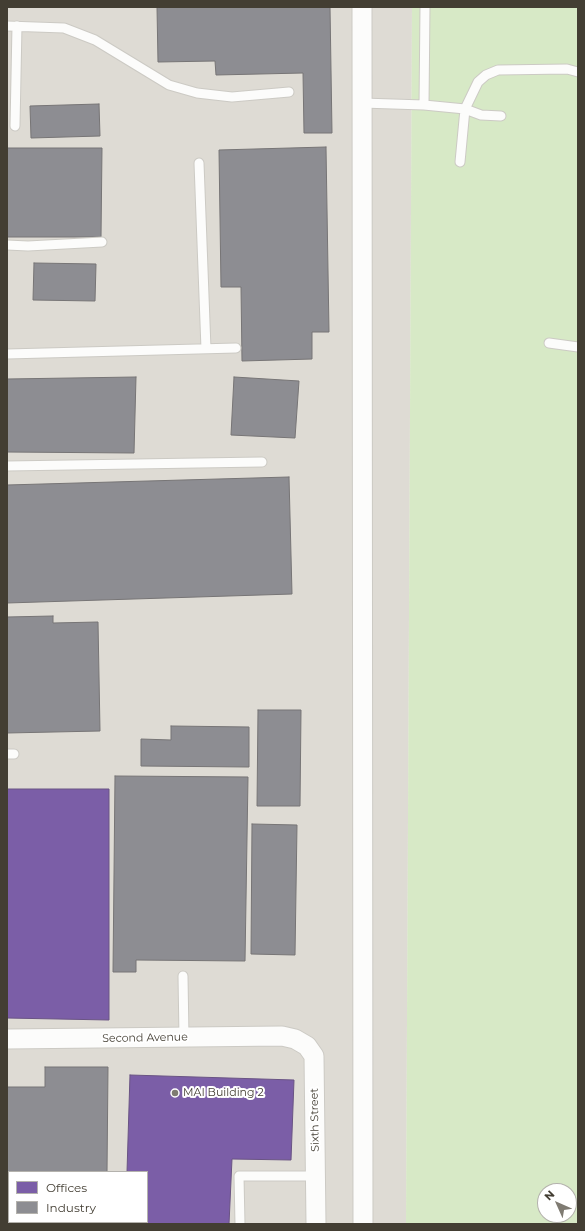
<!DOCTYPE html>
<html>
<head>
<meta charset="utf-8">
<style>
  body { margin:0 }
  #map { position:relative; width:585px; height:1231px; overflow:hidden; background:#eeece6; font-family:Montserrat,sans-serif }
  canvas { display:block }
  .frame { position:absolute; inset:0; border:8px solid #433e33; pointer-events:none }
  .legend { position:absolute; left:8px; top:1171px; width:140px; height:52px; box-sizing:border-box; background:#fff; border:1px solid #b4b2ad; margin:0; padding:5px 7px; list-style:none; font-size:12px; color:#433e33 }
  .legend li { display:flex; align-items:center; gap:8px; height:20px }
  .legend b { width:20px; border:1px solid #b4b2ad }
  .north { position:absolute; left:537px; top:1183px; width:40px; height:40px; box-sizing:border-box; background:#fff; border:1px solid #b4b2ad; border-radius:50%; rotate:315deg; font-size:11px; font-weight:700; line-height:16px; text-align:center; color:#433e33 }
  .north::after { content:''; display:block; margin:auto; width:14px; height:18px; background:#7f7b72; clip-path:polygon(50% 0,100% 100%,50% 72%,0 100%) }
</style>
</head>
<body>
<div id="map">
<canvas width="585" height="1231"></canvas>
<div class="frame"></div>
<ul class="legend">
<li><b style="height:11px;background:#7b5ea7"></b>Offices</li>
<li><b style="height:11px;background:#8d8d92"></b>Industry</li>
</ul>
<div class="north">N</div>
</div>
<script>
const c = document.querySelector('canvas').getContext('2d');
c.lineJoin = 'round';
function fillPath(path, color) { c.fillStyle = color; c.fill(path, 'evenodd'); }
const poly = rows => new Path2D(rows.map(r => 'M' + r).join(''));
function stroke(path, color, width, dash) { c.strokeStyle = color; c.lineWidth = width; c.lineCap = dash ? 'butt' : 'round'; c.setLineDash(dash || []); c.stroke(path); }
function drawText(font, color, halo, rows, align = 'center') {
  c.font = font + ' Montserrat,sans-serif'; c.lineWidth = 4; c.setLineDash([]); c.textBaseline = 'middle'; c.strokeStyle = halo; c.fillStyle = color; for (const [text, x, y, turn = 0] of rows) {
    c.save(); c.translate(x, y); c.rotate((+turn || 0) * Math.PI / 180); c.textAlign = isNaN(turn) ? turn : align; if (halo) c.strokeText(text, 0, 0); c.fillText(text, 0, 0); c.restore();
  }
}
fillPath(poly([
  [7,7,412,7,406,1224,7,1224],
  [9,1172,147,1172,147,1222,9,1222]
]), '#dedbd4');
fillPath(poly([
  [412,7,578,7,578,1224,406,1224],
  [545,1191,569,1191,569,1215,545,1215]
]), '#d7e9c6');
const offices = poly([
  [7,789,109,789,109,1020,7,1018,7,789],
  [130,1075,294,1080,291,1160,232,1159,229,1224,125,1224,125,1222,147,1222,147,1172,127,1172,130,1075]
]);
fillPath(offices, '#7b5ea7');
stroke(offices, '#6a5484', 1);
const industry = poly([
  [157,7,330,7,332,133,304,133,303,73,216,75,215,61,158,62,157,7],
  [99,104,100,136,31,138,30,106,99,104],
  [326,147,329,332,312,332,312,359,242,361,241,287,221,287,219,150,326,147],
  [7,148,102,148,101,237,7,237,7,148],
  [34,263,96,264,95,301,33,300,34,263],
  [136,377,134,453,7,452,7,379,136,377],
  [234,377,299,381,295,438,231,435,234,377],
  [289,477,292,594,7,603,7,485,289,477],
  [53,616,53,623,98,622,100,731,7,733,7,617,53,616],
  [258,710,301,710,300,806,257,806,258,710],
  [171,726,249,727,249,767,141,766,141,739,171,740,171,726],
  [115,776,248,777,245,961,136,960,136,972,113,972,115,776],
  [252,824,297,825,295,955,251,954,252,824],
  [45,1067,108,1067,107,1172,9,1172,9,1222,107,1222,107,1224,7,1224,7,1087,45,1087,45,1067]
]);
fillPath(industry, '#8d8d92');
stroke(industry, '#777576', 1);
const service = poly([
  [7,26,64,28,95,40,169,85,197,93,232,97,289,92],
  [362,103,424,105,465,109,481,115,501,116],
  [424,105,425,7],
  [15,126,17,26],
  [460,162,465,109,478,82,486,75,498,70,567,69,578,72],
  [199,163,206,349],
  [7,245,28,246,102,242],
  [549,343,578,347],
  [7,354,236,348],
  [7,466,262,462],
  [7,754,14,754],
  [183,976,184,1037],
  [240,1224,239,1176,315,1176]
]);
const minor = poly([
  [362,7,363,1224],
  [7,1039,282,1036,295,1039,307,1046,314,1056,316,1224]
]);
stroke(service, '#cccac4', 11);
stroke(minor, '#cccac4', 21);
stroke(service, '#fcfcfb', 9);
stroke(minor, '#fcfcfb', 19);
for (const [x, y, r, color] of [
  [175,1093,4,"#7f7b72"]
]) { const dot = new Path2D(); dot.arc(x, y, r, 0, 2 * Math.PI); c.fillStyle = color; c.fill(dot); stroke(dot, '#fff', 1.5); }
drawText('11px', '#433e33', '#fff', [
  ["Second Avenue",145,1038,-1],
  ["Sixth Street",315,1120,-91]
]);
drawText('11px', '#433e33', '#fff', [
  ["MAI Building 2",183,1093]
], 'left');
</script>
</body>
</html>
